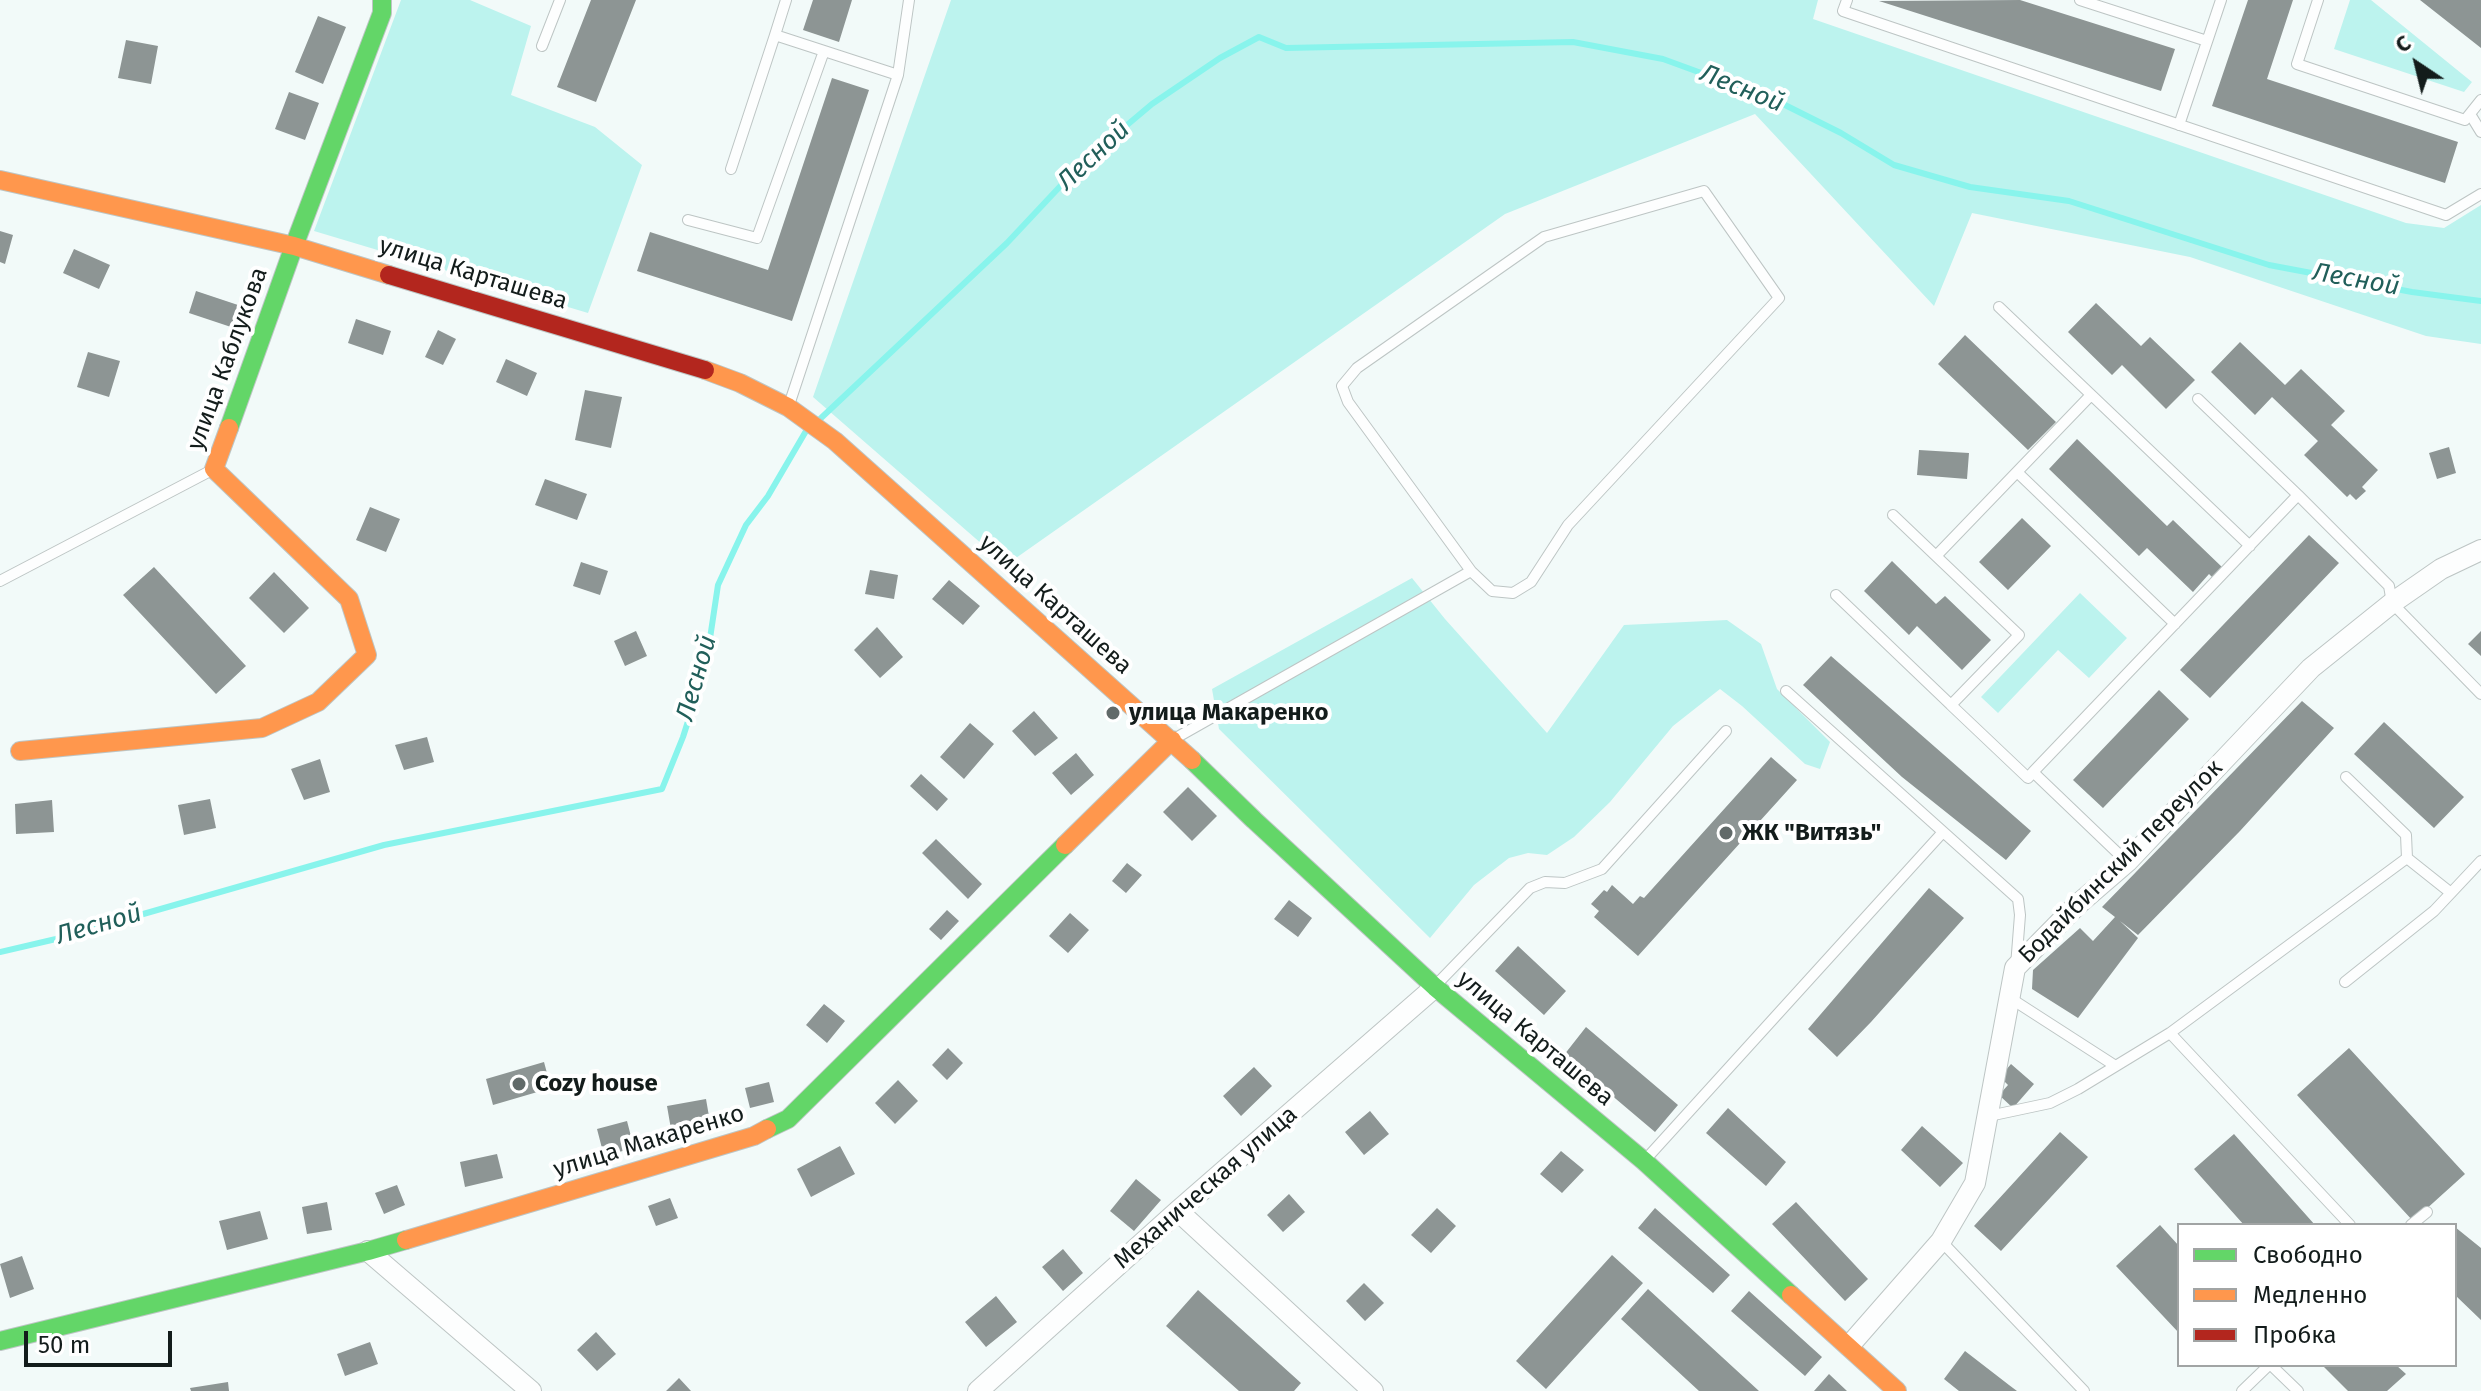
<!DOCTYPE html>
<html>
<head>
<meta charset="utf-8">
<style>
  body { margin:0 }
  #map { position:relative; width:2481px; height:1391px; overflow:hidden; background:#f2faf9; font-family:"Fira Sans",sans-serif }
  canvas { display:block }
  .legend { position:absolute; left:2177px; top:1223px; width:280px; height:144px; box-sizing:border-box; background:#fff; border:2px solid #a1a4a4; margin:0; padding:10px 14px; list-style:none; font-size:24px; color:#131c1b }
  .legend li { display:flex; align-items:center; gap:16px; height:40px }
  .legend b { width:40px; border:2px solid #a1a4a4 }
  .north { position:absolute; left:2377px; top:24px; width:80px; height:80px; -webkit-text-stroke:6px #fff; paint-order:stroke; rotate:325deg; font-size:22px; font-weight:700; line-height:32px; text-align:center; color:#131c1b }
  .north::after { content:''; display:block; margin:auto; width:28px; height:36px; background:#131c1b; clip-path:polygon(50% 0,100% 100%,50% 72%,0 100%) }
  .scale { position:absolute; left:24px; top:1331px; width:148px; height:36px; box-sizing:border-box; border:4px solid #131c1b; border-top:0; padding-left:10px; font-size:24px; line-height:28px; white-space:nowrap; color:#131c1b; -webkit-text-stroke:6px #fff; paint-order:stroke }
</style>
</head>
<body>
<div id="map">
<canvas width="2481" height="1391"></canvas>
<ul class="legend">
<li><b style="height:10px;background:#63d668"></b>Свободно</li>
<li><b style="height:10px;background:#ff974d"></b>Медленно</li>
<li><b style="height:10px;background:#b3261e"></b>Пробка</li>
</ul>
<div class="north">С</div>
<div class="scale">50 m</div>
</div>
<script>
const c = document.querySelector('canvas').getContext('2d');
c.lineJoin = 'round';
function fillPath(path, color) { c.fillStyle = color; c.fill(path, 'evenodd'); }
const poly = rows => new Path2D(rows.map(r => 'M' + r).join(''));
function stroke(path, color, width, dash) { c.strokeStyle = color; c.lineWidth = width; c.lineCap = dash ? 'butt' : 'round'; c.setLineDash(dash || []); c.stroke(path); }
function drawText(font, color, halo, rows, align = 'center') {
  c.font = font + ' "Fira Sans",sans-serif'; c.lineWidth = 8; c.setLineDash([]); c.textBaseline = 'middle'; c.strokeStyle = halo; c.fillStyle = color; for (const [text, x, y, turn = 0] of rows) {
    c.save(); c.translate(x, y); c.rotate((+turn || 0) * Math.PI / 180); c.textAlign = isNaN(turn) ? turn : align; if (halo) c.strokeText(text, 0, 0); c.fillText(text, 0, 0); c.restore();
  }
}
fillPath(poly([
  [401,0,470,0,531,26,511,95,595,127,642,165,588,313,314,231],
  [951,0,1818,0,1813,19,2406,223,2444,228,2481,205,2481,344,2426,336,2190,257,1972,213,1934,306,1755,114,1505,214,1006,565,813,397],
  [2350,0,2371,0,2472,82,2464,92,2334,49],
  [1412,578,1445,619,1547,733,1624,625,1727,620,1761,644,1777,689,1830,742,1820,769,1805,764,1742,706,1720,689,1673,726,1610,802,1574,837,1547,855,1528,853,1509,858,1474,885,1430,938,1219,729,1212,689],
  [2080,593,2127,638,2089,678,2058,650,1998,713,1981,697]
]), '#bcf3ee');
stroke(poly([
  [820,419,1007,243,1082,163,1152,104,1220,58,1259,37,1286,48,1573,42,1663,59,1775,100,1841,133,1894,165,1970,187,2069,201,2269,265,2412,292,2481,301],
  [0,952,56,939,384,845,662,789,683,737,706,665,718,585,746,525,768,496,806,431]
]), '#88f4ec', 6);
fillPath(poly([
  [591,0,636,0,596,102,557,87],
  [813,0,852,0,839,42,803,30],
  [2020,0,2175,49,2161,91,1879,1],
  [2248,0,2293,0,2267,79,2458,142,2445,183,2212,106],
  [2420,0,2481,0,2481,48],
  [318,16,346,27,323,84,295,72],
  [126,40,158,46,151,84,118,78],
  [832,78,869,90,792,321,637,271,650,232,768,270],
  [289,92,319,103,305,140,275,129],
  [0,231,13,235,5,264,0,262],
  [74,249,110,265,99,289,63,273],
  [196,291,238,305,231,327,189,313],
  [2096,303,2141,346,2150,337,2195,380,2166,409,2122,365,2112,375,2068,332],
  [356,319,391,331,383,355,348,343],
  [438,330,456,339,443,365,425,357],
  [1965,335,2056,422,2028,450,1938,364],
  [2240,342,2285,385,2301,369,2345,411,2331,425,2378,470,2362,487,2366,491,2356,500,2350,494,2347,497,2304,455,2318,441,2272,397,2255,415,2211,372],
  [88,352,120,361,109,397,77,387],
  [506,359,537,373,527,396,496,382],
  [585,390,622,397,611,448,575,440],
  [2077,439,2167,526,2173,520,2223,568,2213,578,2209,574,2193,592,2147,548,2139,556,2049,469],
  [2449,447,2456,473,2437,479,2429,453],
  [1919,450,1969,453,1967,479,1917,475],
  [545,479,587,494,577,520,535,505],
  [370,507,400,519,386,552,356,540],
  [2022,518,2051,546,2008,590,1979,562],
  [2309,535,2339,563,2210,698,2180,670],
  [1892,561,1936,604,1945,596,1991,640,1962,670,1917,626,1909,635,1864,591],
  [581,562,608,571,600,595,573,586],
  [154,567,246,666,216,694,123,595],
  [870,570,898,575,894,599,865,594],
  [274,572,309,608,284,633,249,598],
  [949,580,980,606,963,625,932,599],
  [877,627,903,657,880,678,854,650],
  [636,631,647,656,625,666,614,641],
  [2481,631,2481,656,2468,644],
  [1831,656,2031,831,2006,860,1902,777,1803,685],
  [2159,690,2189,719,2103,808,2073,780],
  [2302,701,2334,728,2240,831,2138,935,2120,921,2138,938,2078,1018,2032,989,2033,970,2080,928,2093,941,2115,917,2102,907],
  [1034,711,1058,738,1035,756,1012,731],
  [2384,722,2464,797,2434,828,2354,754],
  [970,723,994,744,964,779,940,757],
  [427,737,434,762,404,770,395,745],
  [1076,753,1094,775,1071,795,1052,773],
  [1771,757,1797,780,1638,956,1594,917,1599,911,1591,904,1604,890,1607,892,1612,885,1633,904,1640,896,1644,898],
  [320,759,330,792,304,800,291,769],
  [921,774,948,799,937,811,910,786],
  [1188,787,1217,816,1192,841,1163,812],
  [210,799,216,828,184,835,178,805],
  [52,800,54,832,16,834,15,804],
  [936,839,982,884,968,899,922,853],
  [1127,863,1142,875,1126,893,1112,881],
  [1929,888,1964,918,1871,1022,1837,1057,1808,1029],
  [1289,900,1312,918,1298,937,1274,919],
  [947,910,959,921,941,940,929,929],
  [1070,913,1089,930,1068,953,1049,936],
  [1518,946,1566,991,1544,1015,1495,971],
  [824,1004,845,1021,827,1043,806,1025],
  [1586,1027,1678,1105,1655,1132,1564,1055],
  [948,1048,963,1063,947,1080,932,1065],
  [2349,1048,2465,1174,2413,1221,2297,1095],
  [544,1062,551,1088,493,1105,486,1079],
  [2011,1064,2034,1084,2013,1108,1999,1095,2008,1085,2000,1077],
  [1254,1067,1272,1086,1241,1116,1223,1096],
  [898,1080,918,1101,895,1124,875,1103],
  [769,1082,774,1102,750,1108,745,1088],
  [706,1099,711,1128,672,1135,667,1106],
  [1728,1108,1786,1162,1766,1186,1706,1133],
  [1370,1111,1389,1134,1364,1155,1345,1132],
  [627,1121,634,1148,604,1156,597,1129],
  [1922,1126,1963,1163,1940,1187,1901,1150],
  [2060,1132,2088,1157,2001,1251,1974,1226],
  [2234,1134,2315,1225,2244,1225,2194,1169],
  [840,1146,855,1174,811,1197,797,1169],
  [1561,1151,1584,1170,1562,1193,1540,1174],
  [497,1154,503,1178,465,1187,460,1162],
  [1136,1179,1161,1200,1134,1231,1110,1211],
  [397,1185,405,1205,384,1214,375,1193],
  [1289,1194,1305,1212,1283,1232,1267,1215],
  [670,1198,678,1218,656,1226,648,1206],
  [327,1202,332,1230,307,1234,302,1207],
  [1796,1202,1868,1279,1845,1301,1772,1224],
  [1437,1208,1456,1226,1431,1253,1411,1235],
  [1655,1208,1730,1275,1713,1293,1638,1228],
  [260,1211,268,1239,227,1250,219,1221],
  [2160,1225,2179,1246,2179,1333,2116,1266],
  [2455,1227,2481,1248,2481,1320,2455,1295],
  [1063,1249,1083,1273,1063,1291,1042,1267],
  [1612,1255,1643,1283,1546,1389,1516,1361],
  [22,1256,34,1289,10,1298,0,1264],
  [1364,1283,1384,1303,1365,1321,1346,1301],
  [1648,1289,1759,1391,1699,1391,1621,1319],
  [1198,1290,1301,1383,1294,1391,1239,1391,1166,1326],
  [1749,1291,1822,1357,1805,1376,1731,1311],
  [996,1296,1017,1322,986,1347,965,1322],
  [596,1332,616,1354,597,1371,577,1350],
  [370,1342,378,1364,345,1376,337,1354],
  [1965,1351,2009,1385,2017,1391,1959,1391,1944,1379],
  [2322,1365,2396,1365,2406,1374,2387,1391,2348,1391],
  [1829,1374,1847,1391,1814,1391],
  [679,1378,691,1391,666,1391],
  [228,1382,229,1391,191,1391,190,1388]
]), '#8d9594');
const lane = poly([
  [786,0,775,35,898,75],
  [1847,0,1843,11,2446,215,2481,194],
  [2080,0,2207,41],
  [2318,0,2297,64,2465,120,2481,100],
  [542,46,560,0],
  [2470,114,2481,132],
  [2179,125,2221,0],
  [731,169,775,35],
  [688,220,757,238,824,51],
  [1999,307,2250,546],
  [2198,399,2298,495],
  [789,405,898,75,909,0],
  [2017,472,2175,624],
  [1893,515,1936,556],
  [0,581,212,470],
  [1836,595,1951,705],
  [1786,691,2018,899,2020,915,2016,966],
  [1174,739,1471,571,1492,591,1513,593,1531,582,1568,525,1779,298,1704,191,1544,237,1357,368,1342,386,1348,402,1471,571],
  [2033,772,2028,778,1951,705,2019,635,1936,556,2091,395],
  [2346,777,2406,835,2407,858,2451,893],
  [2127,862,2033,772,2298,495,2389,586,2392,603,2481,694],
  [2345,982,2434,911,2481,861],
  [1436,985,1530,888,1545,882,1565,883,1602,869,1726,731],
  [2010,998,2114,1065],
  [2170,1033,2350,1225],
  [1989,1116,2050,1103,2078,1089,2170,1033,2407,858],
  [1646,1159,1943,832],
  [2411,1225,2427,1212],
  [1941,1241,2084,1391],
  [2271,1365,2298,1391],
  [2242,1391,2269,1365]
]);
const street = poly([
  [1178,1211,1373,1391],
  [368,1251,531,1391],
  [1849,1346,1941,1241,1975,1183,2015,968,2076,906,2127,862,2311,668,2392,603,2441,569,2481,550],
  [978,1391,1178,1211,1435,987]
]);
const fast = poly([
  [229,428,294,246,382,13,382,0],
  [1192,760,1254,820,1435,987,1644,1161,1791,1295],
  [767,1129,788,1119,1065,845],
  [0,1341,368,1251,406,1240]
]);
const slow = poly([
  [0,180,294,246,389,275],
  [705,370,740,383,788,407,835,441,1192,760],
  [20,751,262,728,318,702,367,655,349,599,214,469,229,428],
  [1065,845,1172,740],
  [406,1240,754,1136,767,1129],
  [1791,1295,1897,1391]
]);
const jam = poly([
  [389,275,705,370]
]);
stroke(lane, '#bdc5c4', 12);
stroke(street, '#bdc5c4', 22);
stroke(fast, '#bdc5c4', 20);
stroke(slow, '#bdc5c4', 20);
stroke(jam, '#bdc5c4', 20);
stroke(lane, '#fdfefe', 10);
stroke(street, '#fdfefe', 20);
stroke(fast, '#63d668', 18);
stroke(slow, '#ff974d', 18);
stroke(jam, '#b3261e', 18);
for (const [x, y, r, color] of [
  [1113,713,8,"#616a69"],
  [1726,833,8,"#616a69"],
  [519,1084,8,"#616a69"]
]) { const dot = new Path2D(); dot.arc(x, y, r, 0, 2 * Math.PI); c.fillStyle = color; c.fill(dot); stroke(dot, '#fff', 3); }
drawText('24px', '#131c1b', '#fff', [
  ["улица Карташева",473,274,17],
  ["улица Каблукова",228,359,-70],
  ["улица Карташева",1055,605,42],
  ["Бодайбинский переулок",2121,862,-45],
  ["улица Карташева",1535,1039,40],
  ["улица Макаренко",649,1142,-17],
  ["Механическая улица",1206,1188,-41]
]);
drawText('bold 24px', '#131c1b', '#fff', [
  ["улица Макаренко",1129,713],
  ["ЖК \"Витязь\"",1742,833],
  ["Cozy house",535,1084]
], 'left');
drawText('italic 26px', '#215f5a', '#fff', [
  ["Лесной",1742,89,22],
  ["Лесной",1094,156,-43],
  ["Лесной",2356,280,10],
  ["Лесной",697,678,-74],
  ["Лесной",99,925,-16]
]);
</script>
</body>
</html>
